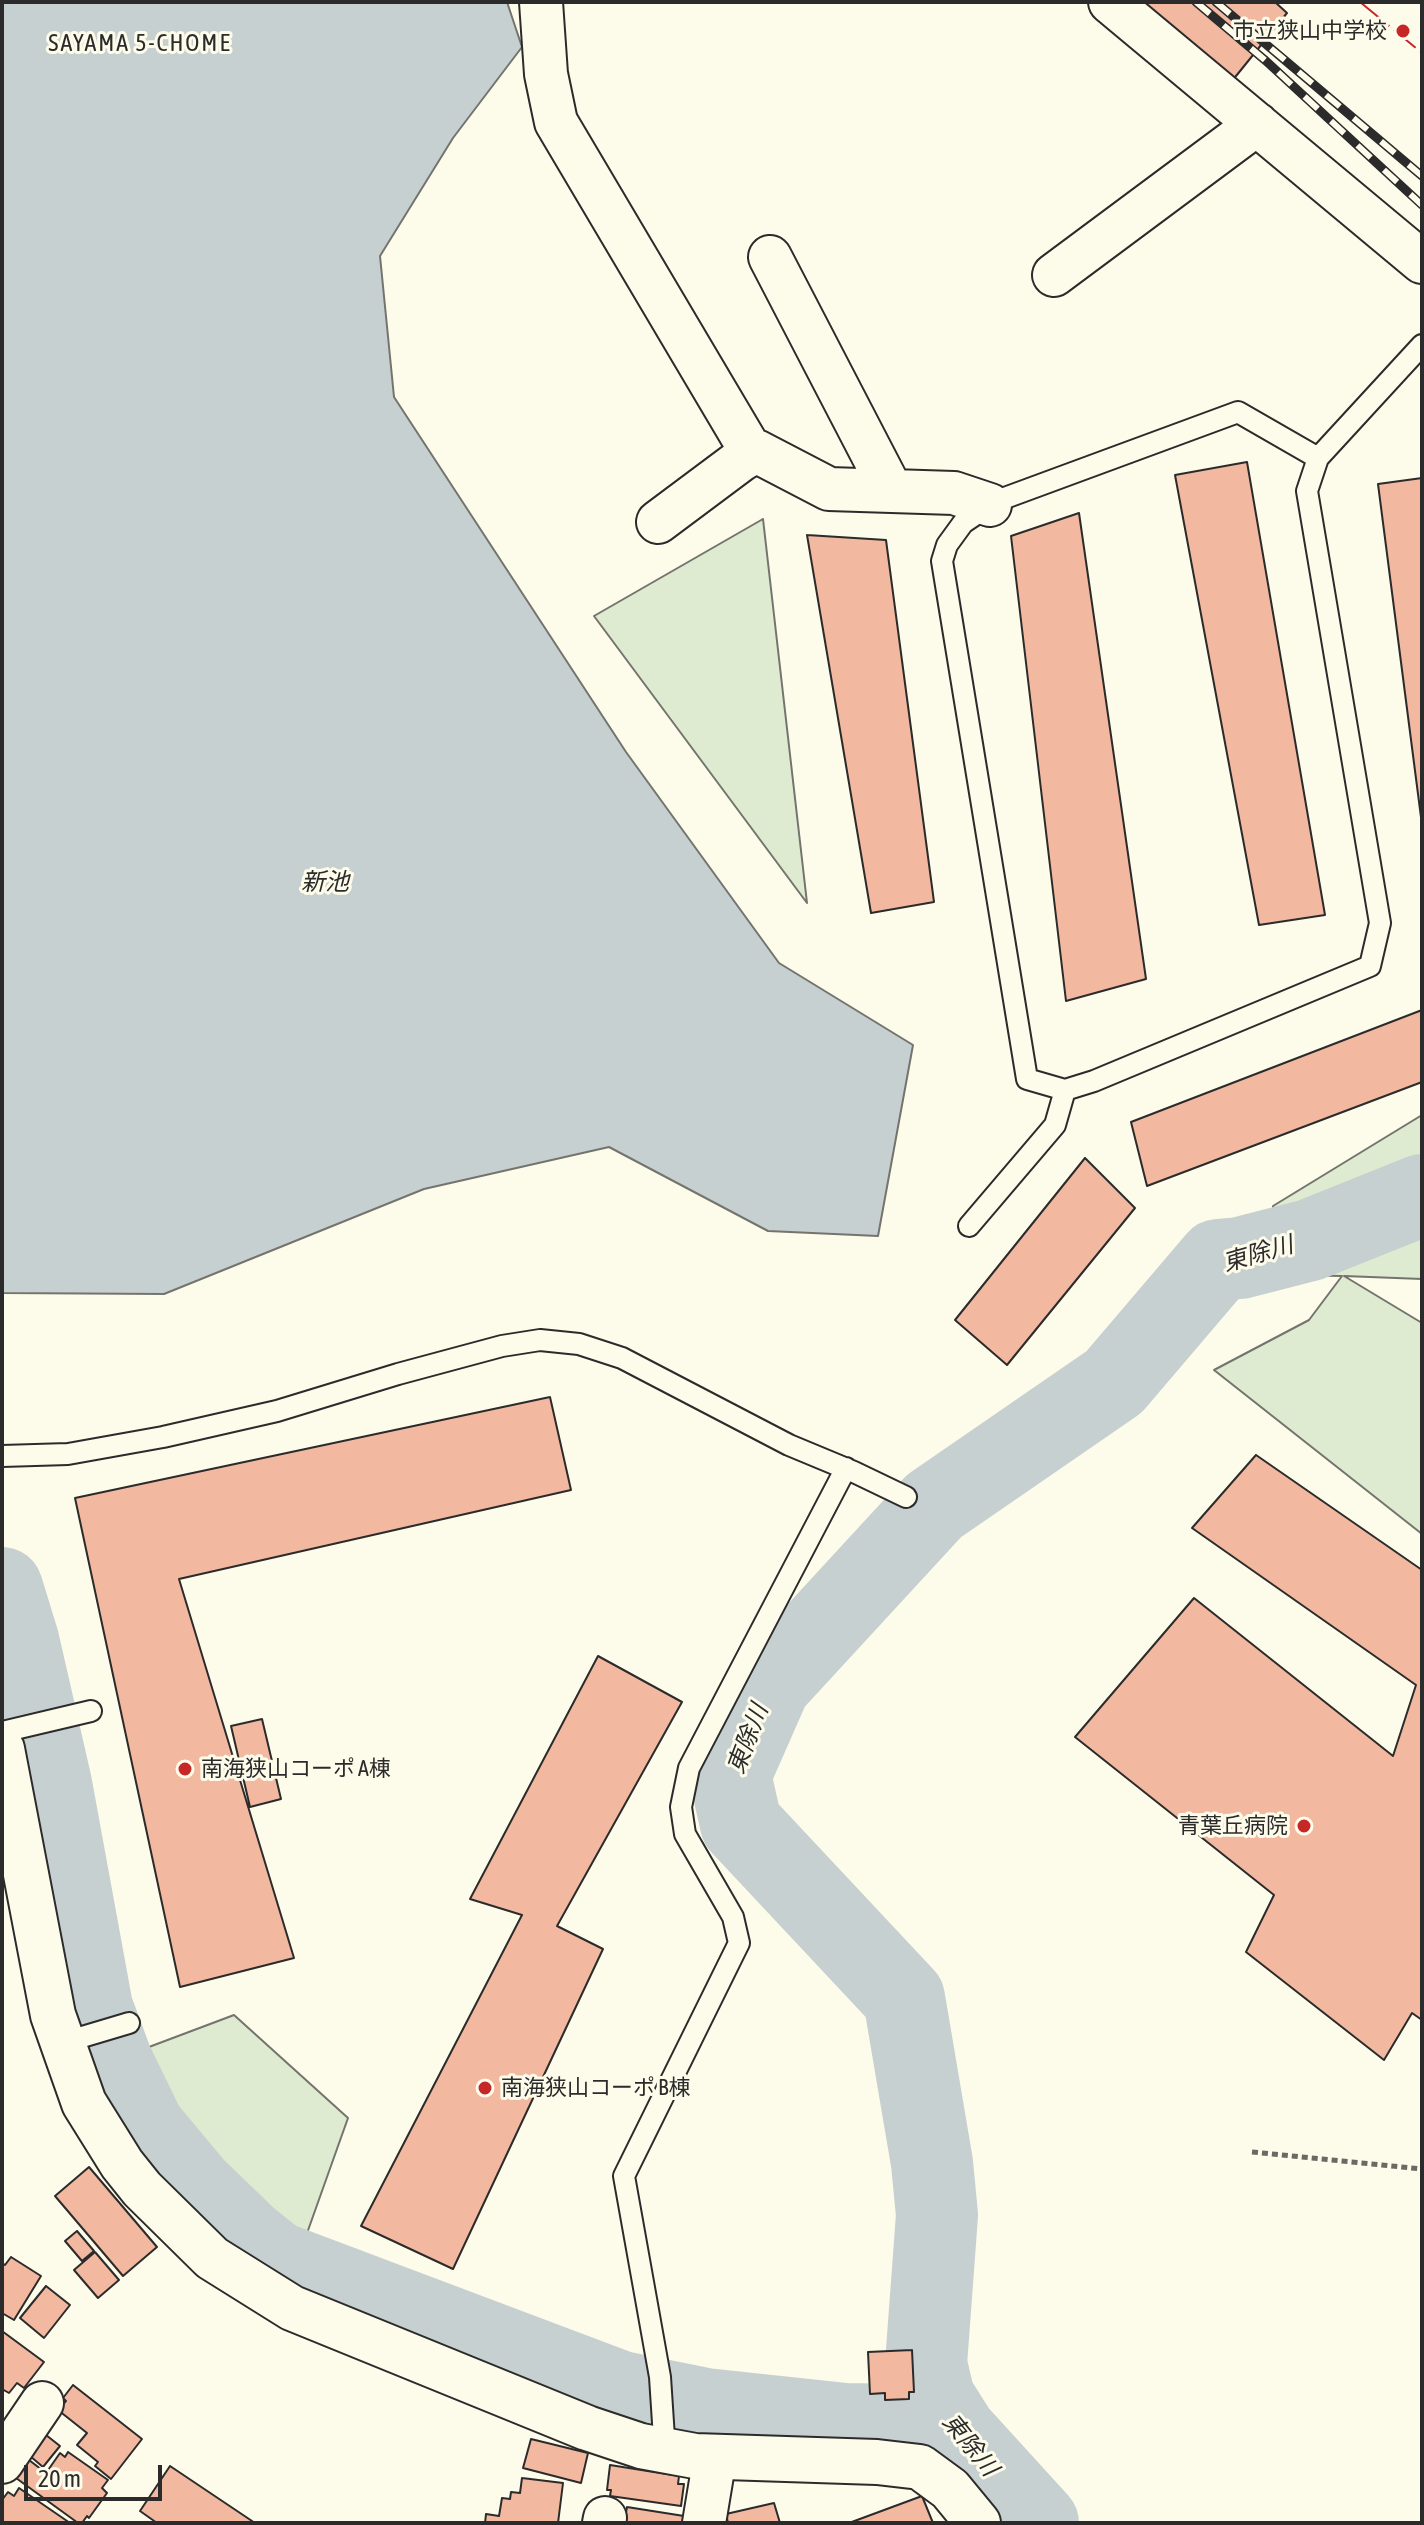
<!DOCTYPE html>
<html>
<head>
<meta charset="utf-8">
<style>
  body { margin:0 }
  #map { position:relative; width:1424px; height:2525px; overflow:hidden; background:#fdfbea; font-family:"Asap Condensed",sans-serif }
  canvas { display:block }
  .frame { position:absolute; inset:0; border:4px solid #2b2b2b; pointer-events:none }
  .scale { position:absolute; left:24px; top:2465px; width:138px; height:36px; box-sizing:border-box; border:4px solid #2b2b2b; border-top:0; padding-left:10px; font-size:24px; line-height:28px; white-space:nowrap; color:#2b2b2b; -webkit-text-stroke:6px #fdfbea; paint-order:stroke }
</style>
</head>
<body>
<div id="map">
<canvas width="1424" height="2525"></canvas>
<div class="frame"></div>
<div class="scale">20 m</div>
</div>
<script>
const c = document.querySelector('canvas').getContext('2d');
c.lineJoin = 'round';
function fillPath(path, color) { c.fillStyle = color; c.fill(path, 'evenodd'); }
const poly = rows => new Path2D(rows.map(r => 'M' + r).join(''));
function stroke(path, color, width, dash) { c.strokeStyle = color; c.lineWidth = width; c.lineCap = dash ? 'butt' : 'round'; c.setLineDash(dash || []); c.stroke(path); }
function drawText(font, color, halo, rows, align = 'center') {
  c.font = font + ' "Asap Condensed","Noto Sans JP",sans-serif'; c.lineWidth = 6; c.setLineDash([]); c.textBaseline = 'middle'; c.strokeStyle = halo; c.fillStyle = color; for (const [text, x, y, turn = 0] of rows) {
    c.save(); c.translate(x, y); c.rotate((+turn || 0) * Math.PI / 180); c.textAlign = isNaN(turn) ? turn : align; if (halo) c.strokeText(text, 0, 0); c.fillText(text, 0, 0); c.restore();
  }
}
const green = poly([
  [763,519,807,903,594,616,763,519],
  [1422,1115,1422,1279,1344,1276,1422,1323,1422,1534,1214,1370,1309,1320,1342,1276,1283,1275,1273,1206,1422,1115],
  [234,2015,348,2118,306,2236,248,2210,168,2123,133,2053,234,2015]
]);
fillPath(green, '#deebd1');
stroke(green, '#74746e', 2);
const water = poly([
  [2,2,507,2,522,47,453,138,380,256,394,397,626,752,779,963,913,1045,878,1236,768,1231,609,1147,424,1189,164,1294,2,1293,2,2]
]);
fillPath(water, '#c7d0d0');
stroke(water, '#74746e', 2);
stroke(poly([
  [2,1588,18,1640,51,1784,92,2008,112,2062,144,2128,194,2188,247,2239,276,2262,621,2392,705,2409,845,2424,909,2425,956,2433],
  [1038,2523,956,2433,934,2398,926,2364,937,2215,932,2163,904,1998,741,1824,730,1775,770,1684,934,1506,1114,1382,1218,1260,1240,1258,1310,1240,1422,1195]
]), '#c7d0d0', 82);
const building = poly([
  [1135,2,1275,2,1287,13,1232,81,1135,2],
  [1247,462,1325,915,1259,925,1175,475,1247,462],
  [1422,478,1422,825,1378,484,1422,478],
  [1079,513,1146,979,1066,1001,1011,536,1079,513],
  [807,535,886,540,934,902,871,913,807,535],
  [1422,1010,1422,1082,1147,1186,1131,1122,1422,1010],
  [1085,1158,1135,1208,1007,1365,955,1320,1085,1158],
  [550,1397,571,1490,179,1579,294,1958,180,1987,75,1498,550,1397],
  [1256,1455,1422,1570,1422,2020,1412,2013,1384,2060,1246,1952,1274,1895,1075,1737,1194,1598,1393,1756,1416,1685,1192,1528,1256,1455],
  [598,1656,682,1702,557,1926,603,1949,453,2269,361,2226,522,1915,470,1899,598,1656],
  [262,1719,281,1799,250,1807,231,1726,262,1719],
  [89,2167,157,2247,123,2276,55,2196,89,2167],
  [77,2231,94,2251,82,2261,65,2241,77,2231],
  [95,2252,119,2280,98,2298,74,2270,95,2252],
  [11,2257,41,2276,14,2320,2,2313,2,2263,5,2265,11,2257],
  [46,2286,70,2305,44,2338,20,2318,46,2286],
  [2,2331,44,2362,24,2388,17,2383,9,2393,2,2389,2,2331],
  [912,2350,914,2392,909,2392,909,2399,885,2400,885,2393,870,2394,868,2352,912,2350],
  [73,2385,142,2439,111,2479,95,2466,98,2462,77,2445,87,2433,58,2410,66,2401,63,2398,73,2385],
  [46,2435,60,2446,43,2467,30,2456,46,2435],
  [531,2439,588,2453,581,2483,523,2468,531,2439],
  [68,2452,108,2480,102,2488,107,2493,89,2518,87,2516,82,2523,78,2523,16,2478,29,2460,46,2473,60,2453,65,2457,68,2452],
  [610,2465,679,2476,678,2484,684,2484,681,2506,610,2496,611,2490,607,2490,610,2465],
  [170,2466,255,2523,157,2523,140,2511,170,2466],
  [522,2478,563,2483,558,2523,485,2523,486,2514,499,2516,502,2498,510,2499,511,2492,520,2493,522,2478],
  [19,2488,70,2523,2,2523,2,2500,8,2492,14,2496,19,2488],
  [922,2496,933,2523,849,2523,922,2496],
  [774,2503,780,2523,728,2523,726,2514,774,2503],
  [627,2507,684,2516,683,2523,624,2523,627,2507]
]);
fillPath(building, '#f2b8a0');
stroke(building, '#2b2b2b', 2);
const lane = poly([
  [1318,458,1307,491,1380,923,1370,966,1094,1081,1065,1090,1027,1079,942,561,947,545,963,523,994,502,1238,412,1318,458,1422,345],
  [969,1226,1055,1125,1065,1090],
  [2,1456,68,1454,163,1437,277,1411,398,1374,502,1346,540,1340,579,1344,622,1358,789,1445,854,1472,906,1497],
  [2,1732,91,1711],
  [62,2043,129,2023],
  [661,2450,664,2438,660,2377,624,2176,739,1943,733,1917,685,1834,681,1807,689,1768,846,1468]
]);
const street = poly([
  [541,2,546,74,556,122,752,453],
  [1110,2,1422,262],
  [770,257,891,490],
  [1054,275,1257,124],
  [658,522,741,460,756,451,829,489,954,493,990,505],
  [2,2462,42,2403],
  [604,2523,605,2518],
  [704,2523,715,2457]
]);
const secondary = poly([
  [2,1749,53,2015,84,2103,122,2164,142,2189,212,2258,292,2308,587,2428,641,2446,695,2456,877,2462,920,2467,950,2489,978,2523]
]);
stroke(lane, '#2b2b2b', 24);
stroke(street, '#2b2b2b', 46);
stroke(secondary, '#2b2b2b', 48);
stroke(poly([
  [1252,2152,1422,2169]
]), '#6a6964', 5, [6, 4]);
stroke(lane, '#fdfbea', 20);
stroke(street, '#fdfbea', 42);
stroke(secondary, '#fdfbea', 44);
const rail = poly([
  [1196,2,1266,61,1422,205],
  [1216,2,1422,176]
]);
stroke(rail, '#2b2b2b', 9);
stroke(rail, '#fdfbea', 6, [18]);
stroke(poly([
  [1360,2,1422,53]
]), '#c62828', 2, [28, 6, 4, 6]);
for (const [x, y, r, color] of [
  [1403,31,8,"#c62828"],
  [185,1769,8,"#c62828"],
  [1304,1826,8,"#c62828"],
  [485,2088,8,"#c62828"]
]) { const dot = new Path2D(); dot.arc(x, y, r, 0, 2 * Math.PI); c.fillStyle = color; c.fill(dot); stroke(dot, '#fdfbea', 3); }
drawText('22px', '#2b2b2b', '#fdfbea', [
  ["市立狭山中学校",1387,31],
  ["南海狭山コーポ A棟",201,1769,"left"],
  ["青葉丘病院",1288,1826],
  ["南海狭山コーポ B棟",501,2088,"left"]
], 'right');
c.letterSpacing = '2px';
drawText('24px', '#2b2b2b', '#fdfbea', [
  ["SAYAMA 5-CHOME",140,43]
]);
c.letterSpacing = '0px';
drawText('italic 24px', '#2b2b2b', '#fdfbea', [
  ["新池",325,882],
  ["東除川",1258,1254,-16],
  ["東除川",748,1739,-69],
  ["東除川",970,2445,51]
]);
</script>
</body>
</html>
